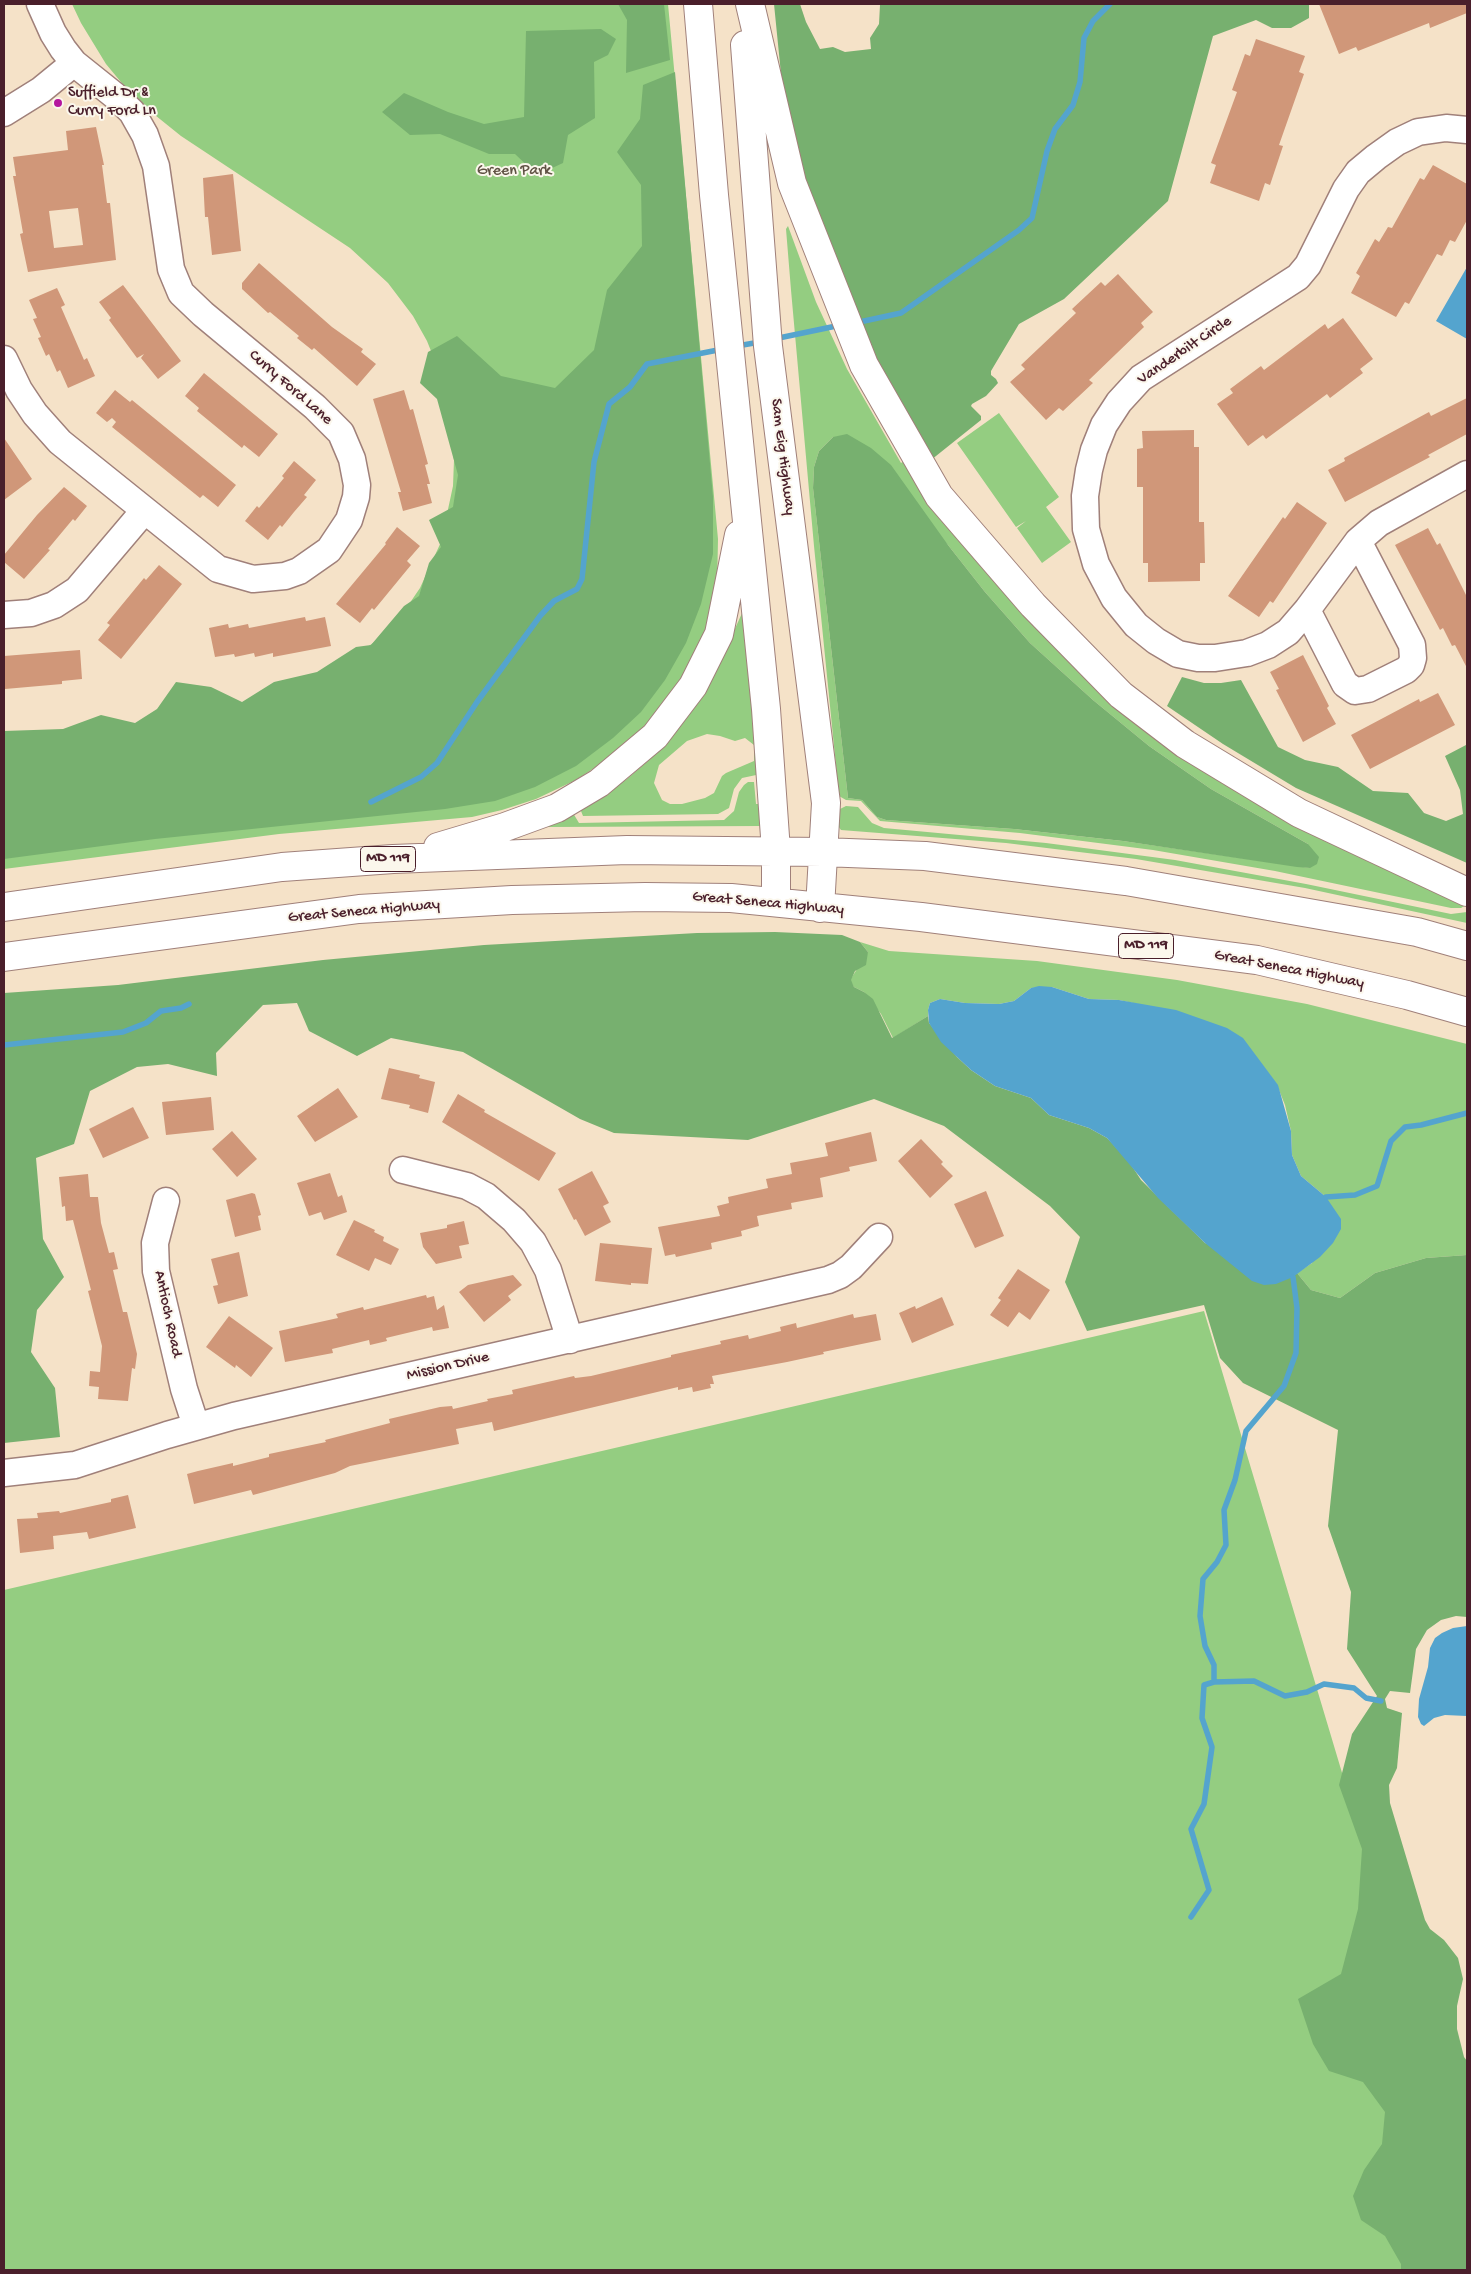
<!DOCTYPE html>
<html>
<head>
<meta charset="utf-8">
<style>
  body { margin:0 }
  #map { position:relative; width:1471px; height:2274px; overflow:hidden; background:#f5e2c8; font-family:"Gochi Hand",sans-serif }
  canvas { display:block }
  .frame { position:absolute; inset:0; border:5px solid #4a1f2b; pointer-events:none }
</style>
</head>
<body>
<div id="map">
<canvas width="1471" height="2274"></canvas>
<div class="frame"></div>
</div>
<script>
const c = document.querySelector('canvas').getContext('2d');
c.lineJoin = 'round';
function fillPath(path, color) { c.fillStyle = color; c.fill(path, 'evenodd'); }
const poly = rows => new Path2D(rows.map(r => 'M' + r).join(''));
function stroke(path, color, width, dash) { c.strokeStyle = color; c.lineWidth = width; c.lineCap = dash ? 'butt' : 'round'; c.setLineDash(dash || []); c.stroke(path); }
function drawText(font, color, halo, rows, align = 'center') {
  c.font = font + ' "Gochi Hand",sans-serif'; c.lineWidth = 4; c.setLineDash([]); c.textBaseline = 'middle'; c.strokeStyle = halo; c.fillStyle = color; for (const [text, x, y, turn = 0] of rows) {
    c.save(); c.translate(x, y); c.rotate((+turn || 0) * Math.PI / 180); c.textAlign = isNaN(turn) ? turn : align; if (halo) c.strokeText(text, 0, 0); c.fillText(text, 0, 0); c.restore();
  }
}
fillPath(poly([
  [72,4,668,4,718,539,717,591,713,609,699,646,683,677,666,702,640,731,611,757,576,780,536,799,502,810,472,817,279,834,4,869,4,767,299,698,385,634,405,610,420,588,441,542,453,486,454,460,439,371,427,341,413,316,388,283,350,248,181,136,135,99,106,64,81,23],
  [788,226,816,302,847,369,901,463,904,461,948,525,982,568,1042,633,1090,678,1467,901,1466,905,1461,908,1451,908,1275,871,1153,850,1020,833,880,821,861,801,846,800,839,796,814,546,791,290,786,229],
  [833,437,948,545,985,592,1030,643,1093,700,1149,746,1211,789,1308,844,1310,868,1123,841,1014,829,886,820,877,817,862,800,848,798,813,488,814,467,819,451],
  [999,413,1059,497,1046,507,1071,542,1042,563,1017,528,1026,521,1016,527,957,443],
  [743,611,761,774,742,778,734,789,729,808,718,814,583,816,581,811,582,808,627,779,650,759,681,725,712,679],
  [707,734,720,736,735,741,745,738,754,745,754,761,726,773,722,776,714,793,705,798,682,804,670,804,662,800,654,783,659,765,687,741],
  [748,782,754,782,756,804,764,804,762,826,548,827,548,825,573,813,579,823,724,820,734,811,739,792,744,785],
  [846,806,858,807,872,823,884,828,1046,843,1175,860,1306,884,1451,914,1467,912,1467,923,1305,888,1136,859,1006,843,841,830,838,826,840,809],
  [860,942,889,951,1037,961,1177,980,1307,1004,1467,1044,1467,1255,1426,1258,1375,1273,1340,1298,1311,1290,1297,1273,1312,1263,1326,1197,1301,1176,1292,1155,1291,1131,1285,1105,1277,1085,1263,1066,1147,1006,1119,1000,1089,999,1052,987,1031,988,1014,1001,999,1004,965,1003,940,999,930,1003,928,1010,928,1016,893,1038,881,1014,864,992,854,987,850,980,868,952],
  [1204,1311,1467,2191,1467,2270,4,2270,4,1590]
]), '#94cd81');
fillPath(poly([
  [618,4,664,4,670,60,626,73,627,20],
  [774,4,800,4,806,22,820,49,833,47,845,52,871,49,870,38,879,24,880,5,883,4,1309,4,1309,18,1291,28,1272,28,1256,20,1213,36,1168,201,1064,299,1019,324,991,371,991,375,996,379,998,383,986,396,972,404,971,406,981,416,981,420,931,460,874,362,803,178,782,84],
  [601,29,616,39,608,55,594,62,595,118,568,135,563,163,537,175,515,154,489,154,440,134,410,135,382,112,404,93,448,112,484,124,524,117,526,31],
  [675,72,713,497,713,554,701,604,686,643,665,680,641,712,613,738,576,766,535,787,495,801,445,809,155,839,4,859,4,731,63,729,101,715,135,723,157,709,176,682,211,687,242,702,274,682,317,672,356,647,371,645,404,606,419,596,429,563,441,547,429,520,453,507,458,475,437,399,420,383,428,352,457,336,501,376,555,388,594,350,607,290,642,246,641,185,617,152,640,119,643,85],
  [847,434,871,448,891,465,948,545,985,592,1030,643,1093,700,1149,746,1211,789,1308,844,1319,857,1317,864,1310,868,1297,867,1123,841,1014,829,886,820,877,817,862,800,848,798,813,488,814,467,819,451,833,437],
  [1182,677,1204,683,1221,683,1241,680,1278,747,1305,760,1338,767,1373,791,1408,793,1424,813,1446,821,1463,814,1460,790,1445,756,1466,745,1467,863,1296,788,1223,744,1167,706],
  [775,932,842,935,860,942,868,952,866,965,855,971,851,980,854,987,864,992,873,999,892,1038,928,1016,929,1023,957,1057,971,1070,995,1086,1031,1098,1049,1115,1089,1128,1107,1138,1128,1160,1141,1180,1205,1243,1293,1277,1297,1273,1311,1290,1340,1298,1375,1273,1426,1258,1467,1255,1467,1617,1456,1616,1441,1620,1427,1630,1416,1649,1410,1693,1390,1691,1385,1699,1387,1708,1402,1713,1397,1768,1389,1785,1390,1803,1425,1920,1430,1929,1444,1940,1458,1958,1463,1979,1457,2006,1457,2029,1464,2057,1467,2061,1467,2270,1401,2270,1401,2264,1385,2236,1361,2220,1353,2196,1364,2170,1382,2144,1385,2112,1363,2082,1329,2071,1313,2044,1298,1999,1341,1974,1358,1909,1362,1849,1339,1785,1352,1734,1377,1696,1347,1649,1351,1592,1328,1526,1338,1430,1243,1383,1220,1358,1204,1305,1087,1331,1065,1282,1080,1237,1050,1206,944,1126,874,1099,748,1140,614,1133,580,1119,463,1052,391,1038,357,1056,309,1031,297,1003,263,1005,216,1053,217,1076,168,1064,137,1067,90,1091,74,1144,36,1158,43,1239,64,1277,37,1310,31,1352,55,1388,60,1437,4,1443,4,993,118,985,323,960,484,945,697,933]
]), '#77b06f');
fillPath(poly([
  [1467,267,1467,339,1436,321],
  [1039,986,1052,987,1089,999,1119,1000,1176,1010,1227,1028,1243,1038,1278,1085,1291,1131,1292,1155,1301,1176,1326,1197,1341,1219,1341,1229,1333,1243,1320,1257,1293,1277,1276,1284,1264,1285,1252,1281,1205,1243,1158,1198,1107,1138,1089,1128,1049,1115,1031,1098,995,1086,971,1070,957,1057,941,1042,929,1023,928,1010,930,1003,940,999,965,1003,999,1004,1014,1001,1031,988],
  [1467,1626,1467,1716,1445,1715,1434,1718,1424,1726,1421,1724,1418,1717,1419,1699,1428,1667,1430,1648,1435,1638,1442,1633,1453,1628]
]), '#54a4ce');
stroke(poly([
  [855,323,901,313,1019,230,1032,218,1047,151,1055,129,1073,105,1080,82,1084,38,1093,21,1110,4],
  [774,339,841,325],
  [737,346,760,342],
  [371,802,421,777,437,763,477,702,540,616,554,601,577,589,582,579,594,462,609,404,630,387,647,364,723,349],
  [4,1045,123,1032,146,1023,161,1011,181,1008,189,1004],
  [1326,1197,1355,1195,1377,1186,1391,1141,1405,1127,1421,1125,1467,1113],
  [1214,1682,1254,1681,1285,1696,1307,1692,1324,1684,1354,1688,1366,1698,1381,1701],
  [1191,1917,1209,1890,1191,1829,1204,1804,1212,1747,1202,1718,1204,1685,1214,1682,1214,1665,1205,1646,1200,1616,1203,1579,1217,1562,1226,1545,1224,1510,1235,1480,1246,1431,1284,1386,1296,1353,1297,1308,1293,1277]
]), '#54a4ce', 5.5);
fillPath(poly([
  [1319,4,1467,4,1467,13,1430,28,1429,23,1358,51,1356,47,1339,54],
  [1256,39,1305,56,1299,72,1304,74,1279,145,1283,146,1270,185,1265,183,1259,201,1210,183,1216,165,1211,163,1237,92,1232,90,1245,54,1250,56],
  [96,127,104,165,102,165,107,203,110,203,116,260,28,272,20,234,23,233,13,176,16,176,13,157,68,150,66,131],
  [78,208,83,245,54,248,49,211],
  [1433,165,1467,184,1467,220,1455,242,1450,240,1442,256,1437,254,1409,304,1405,302,1396,317,1351,293,1360,276,1356,273,1375,239,1379,242,1388,227,1392,228,1420,178,1424,180],
  [233,174,241,251,212,255,208,217,205,217,203,178],
  [259,263,332,327,363,349,361,352,376,364,357,386,314,348,312,350,297,338,299,336,270,312,268,313,242,289,242,283],
  [1118,274,1153,312,1141,323,1144,327,1089,380,1093,383,1063,411,1059,408,1046,420,1010,382,1025,369,1021,365,1076,313,1072,309,1101,282,1105,286],
  [123,285,181,361,158,379,141,358,144,354,137,358,109,320,111,318,99,302],
  [57,288,65,305,61,307,84,360,87,358,95,376,68,388,60,370,57,372,49,354,46,356,38,338,41,337,33,319,37,318,29,300],
  [1343,318,1373,359,1360,369,1363,373,1330,398,1327,394,1266,439,1263,435,1248,446,1217,404,1233,393,1230,389,1261,366,1264,370,1325,324,1328,329],
  [204,373,278,434,259,457,244,445,242,448,197,411,199,408,185,396],
  [115,390,130,402,132,400,236,485,218,507,203,495,200,498,112,427,116,422,112,418,107,422,96,413],
  [404,390,410,410,413,409,428,464,425,465,430,484,427,484,432,503,403,511,398,492,401,492,373,399],
  [1467,398,1467,434,1428,455,1430,457,1345,502,1328,470,1345,461,1344,458,1429,412,1431,416],
  [1194,430,1194,447,1199,447,1199,522,1204,522,1205,563,1200,563,1200,581,1148,582,1148,563,1143,563,1143,487,1137,487,1137,449,1143,448,1142,431],
  [4,438,32,479,4,500],
  [294,461,316,480,304,495,307,497,294,512,282,527,280,525,268,540,245,521,257,506,259,508,284,478,282,476],
  [64,487,87,506,75,521,73,519,48,549,50,550,24,579,4,562,4,555,37,515],
  [1297,502,1327,523,1273,603,1270,601,1259,617,1228,596,1283,517,1285,519],
  [397,527,420,546,407,561,411,565,374,610,372,608,360,623,336,604,386,544,385,543],
  [1428,528,1437,545,1440,543,1467,597,1467,668,1455,645,1452,646,1443,628,1440,630,1395,545],
  [159,565,182,584,121,659,98,640,110,625,107,623,144,578,146,580],
  [305,617,306,621,325,617,331,646,273,657,273,653,255,657,254,653,235,657,234,654,215,657,209,628,228,624,229,628,248,624,249,628],
  [80,650,82,679,62,681,62,684,5,689,4,656],
  [1303,655,1329,706,1327,708,1336,724,1303,742,1276,690,1279,689,1270,672],
  [1438,693,1455,725,1370,769,1351,735,1419,699,1420,702],
  [389,1068,420,1075,419,1078,435,1082,428,1113,409,1108,410,1105,381,1099],
  [338,1088,358,1117,315,1142,297,1116],
  [458,1094,485,1110,484,1112,556,1153,539,1181,442,1122],
  [211,1097,214,1130,166,1135,162,1102],
  [133,1107,149,1138,103,1158,89,1129],
  [232,1131,257,1159,237,1177,212,1149],
  [871,1132,877,1161,849,1167,850,1171,820,1178,823,1197,791,1203,792,1209,757,1216,759,1226,741,1231,742,1236,711,1243,712,1249,676,1257,675,1254,665,1256,658,1227,720,1216,717,1206,729,1203,728,1197,768,1188,766,1179,792,1174,790,1163,828,1156,825,1143],
  [921,1139,943,1162,941,1164,953,1176,930,1198,898,1161],
  [592,1171,609,1203,603,1206,611,1222,585,1236,576,1219,574,1220,558,1189],
  [330,1173,338,1197,342,1195,347,1212,324,1220,321,1212,309,1216,297,1183],
  [88,1174,90,1197,98,1197,101,1223,109,1253,114,1252,118,1269,113,1270,123,1312,127,1312,137,1354,135,1369,132,1368,128,1401,98,1399,99,1387,89,1386,90,1371,100,1372,102,1346,88,1291,91,1290,73,1220,66,1221,65,1206,62,1207,59,1177],
  [986,1191,1004,1236,975,1248,954,1204],
  [252,1193,255,1194,261,1215,258,1216,261,1230,235,1237,226,1200],
  [354,1220,375,1230,374,1232,384,1237,383,1241,399,1249,391,1265,375,1258,369,1271,336,1255],
  [464,1221,469,1244,459,1246,462,1258,436,1264,423,1247,420,1233,447,1228,447,1225],
  [600,1243,652,1248,648,1284,631,1283,631,1285,595,1281],
  [239,1252,248,1296,218,1304,213,1286,218,1285,211,1259],
  [1018,1269,1050,1290,1030,1320,1019,1312,1008,1327,990,1315,1001,1300,998,1298],
  [513,1275,522,1285,508,1296,511,1300,484,1322,459,1292,468,1285],
  [426,1295,427,1298,434,1296,437,1310,444,1305,449,1328,433,1331,432,1327,386,1338,387,1341,370,1345,369,1340,332,1349,333,1353,285,1362,279,1331,338,1318,336,1314,363,1307,364,1310],
  [942,1297,954,1325,912,1343,899,1313,915,1306,916,1309],
  [853,1314,854,1318,876,1314,881,1340,823,1352,824,1354,787,1362,712,1376,714,1384,710,1384,711,1388,693,1392,692,1387,678,1390,678,1387,494,1431,492,1422,456,1429,459,1444,350,1466,335,1473,253,1495,251,1490,194,1504,187,1474,198,1471,233,1463,233,1466,269,1457,269,1454,326,1442,325,1440,390,1423,389,1419,440,1407,452,1406,453,1409,488,1401,487,1399,513,1394,512,1390,574,1376,575,1378,591,1376,671,1357,671,1355,721,1344,720,1341,748,1335,749,1339,781,1331,780,1327,796,1323,797,1328],
  [229,1316,273,1348,251,1377,236,1365,235,1368,206,1347],
  [128,1495,136,1528,89,1539,87,1532,53,1536,54,1549,20,1553,17,1519,38,1518,37,1513,59,1511,60,1513,111,1502,111,1499]
]), '#d09779');
const minor = poly([
  [4,113,41,90,74,63],
  [1467,130,1446,128,1418,132,1397,142,1376,157,1358,172,1346,189,1308,265,1298,277,1141,378,1119,402,1104,425,1094,450,1089,470,1085,496,1086,529,1096,564,1114,598,1136,625,1156,641,1178,654,1198,658,1215,658,1247,653,1268,645,1288,632,1307,610,1358,541,1379,523,1467,474],
  [4,359,19,390,35,414,60,442,218,569,253,579,285,576,299,571,329,550,349,520,356,497,357,485,352,459,341,433,315,407,203,314,181,293,171,269,156,166,145,135,132,112,114,95,74,63,63,49,53,33,40,4],
  [1307,610,1345,684,1355,691,1368,689,1406,670,1411,665,1413,658,1412,645,1358,541],
  [4,615,31,613,54,605,77,590,144,511],
  [403,1170,467,1186,486,1196,514,1220,533,1242,548,1270,570,1340],
  [166,1201,155,1243,156,1271,184,1389,196,1426],
  [4,1473,75,1465,167,1435,234,1416,828,1280,840,1275,851,1267,879,1237]
]);
const major = poly([
  [698,4,714,195,766,709,776,851,776,902],
  [750,4,792,183,864,365,939,496,1033,605,1121,695,1185,744,1299,813,1467,892],
  [745,45,768,346,826,803,820,908],
  [438,847,505,827,557,808,599,783,655,736,693,686,719,634,739,535],
  [4,907,282,867,393,859,627,850,823,852,925,856,1126,881,1417,932,1467,946],
  [4,957,359,909,512,900,645,897,731,898,921,917,1257,960,1407,995,1467,1012]
]);
stroke(minor, '#a0807a', 29);
stroke(major, '#a0807a', 30);
stroke(minor, '#fff', 26);
stroke(major, '#fff', 28);
for (const [x, y, r, color] of [
  [58,103,5,"#b5179e"]
]) { const dot = new Path2D(); dot.arc(x, y, r, 0, 2 * Math.PI); c.fillStyle = color; c.fill(dot); stroke(dot, '#fbf7ec', 2); }
for (const [x, y, w] of [
  [388,859,55],
  [1146,946,55]
]) { const box = new Path2D(); box.roundRect(x - w / 2, y - 12.5, w, 25, 4); c.fillStyle = '#fbf7ec'; c.fill(box); stroke(box, '#4a1f2b', 1); }
drawText('bold 15px', '#4a1f2b', null, [
  ["MD 119",388,859],
  ["MD 119",1146,946]
]);
drawText('16px', '#4a1f2b', '#fbf7ec', [
  ["Suffield Dr &",68,94],
  ["Curry Ford Ln",68,112]
], 'left');
drawText('16px', '#605345', '#fbf7ec', [
  ["Green Park",514,172]
]);
drawText('16px', '#4a1f2b', '#fbf7ec', [
  ["Vanderbilt Circle",1185,351,-34],
  ["Curry Ford Lane",290,388,41],
  ["Sam Eig Highway",782,457,83],
  ["Great Seneca Highway",768,904,5],
  ["Great Seneca Highway",364,912,-5],
  ["Great Seneca Highway",1289,970,11],
  ["Antioch Road",167,1314,78],
  ["Mission Drive",448,1367,-13]
]);
</script>
</body>
</html>
